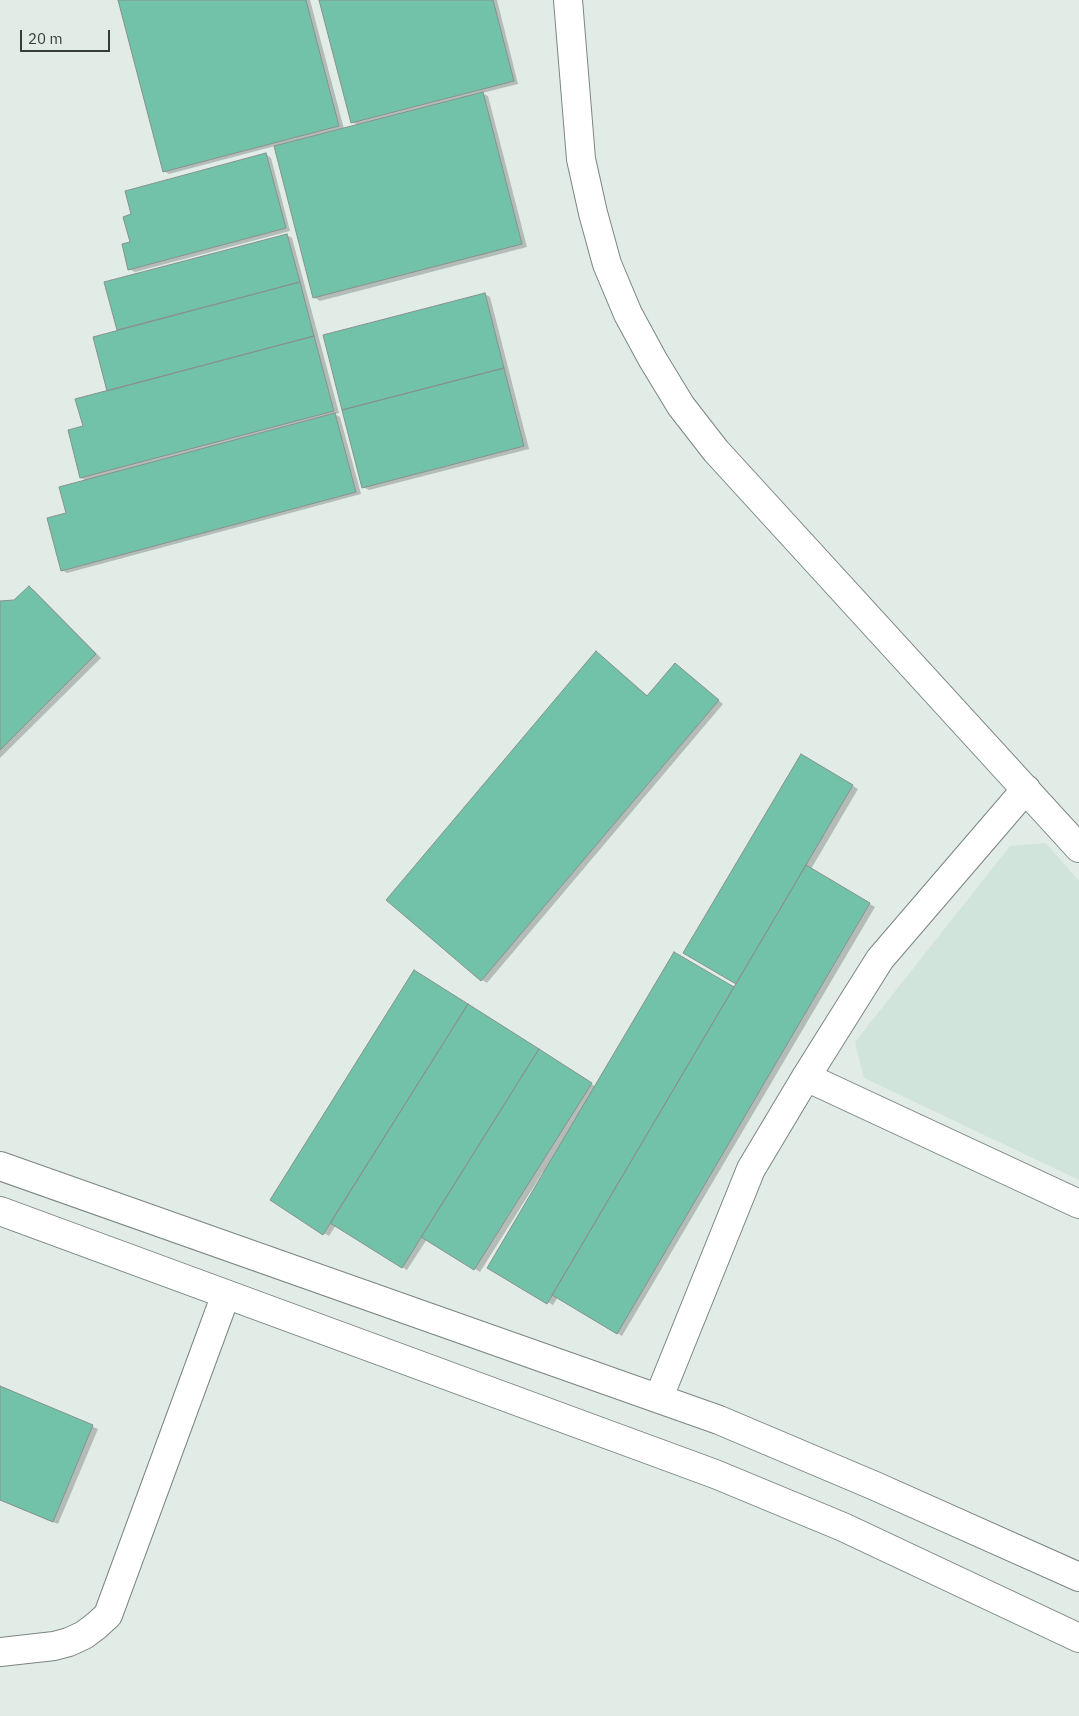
<!DOCTYPE html>
<html>
<head>
<meta charset="utf-8">
<style>
  body { margin:0 }
  #map { position:relative; width:1079px; height:1716px; overflow:hidden; background:#e1ece7; font-family:"IBM Plex Sans",sans-serif }
  canvas { display:block }
  .scale { position:absolute; left:20px; top:30px; width:90px; height:22px; box-sizing:border-box; border:2px solid #383c3a; border-top:0; padding-left:6px; font-size:15px; line-height:18px; white-space:nowrap; color:#383c3a; -webkit-text-stroke:4px #e1ece7; paint-order:stroke }
</style>
</head>
<body>
<div id="map">
<canvas width="1079" height="1716"></canvas>
<div class="scale">20 m</div>
</div>
<script>
const c = document.querySelector('canvas').getContext('2d');
c.lineJoin = 'round';
function fillPath(path, color) { c.fillStyle = color; c.fill(path, 'evenodd'); }
const poly = rows => new Path2D(rows.map(r => 'M' + r).join(''));
function stroke(path, color, width, dash) { c.strokeStyle = color; c.lineWidth = width; c.lineCap = dash ? 'butt' : 'round'; c.setLineDash(dash || []); c.stroke(path); }
fillPath(poly([
  [1046,843,1079,881,1079,1180,864,1078,855,1042,1010,846]
]), '#d0e4dc');
fillPath(poly([
  [120,0,310,0,344,129,358,125,352,122,321,0,497,0,518,84,482,93,488,96,527,247,320,301,315,298,275,146,169,174,164,171],
  [266,154,271,158,290,231,135,272,129,269,132,243],
  [287,235,292,238,339,413,335,414,340,417,361,494,67,573,62,570,67,514,87,481,81,478,69,431,84,427,109,392,119,331,106,283],
  [485,294,490,297,529,449,369,490,363,487],
  [29,587,34,590,101,658,0,758,0,602,15,601],
  [601,656,648,696,680,668,723,704,487,983,482,980],
  [801,755,858,789,811,869,875,907,622,1336,558,1297,553,1305,489,1268,545,1173,543,1172,480,1272,427,1239,407,1270,336,1225,329,1236,271,1200,415,972,596,1087,734,989,737,984],
  [0,1387,98,1429,58,1524,0,1500]
]), '#0003');
const building = poly([
  [118,0,306,0,339,126,163,172,118,0],
  [319,0,493,0,514,81,351,123,319,0],
  [483,92,522,244,313,298,274,146,483,92],
  [266,153,286,228,128,270,122,244,130,242,123,217,131,214,125,191,266,153],
  [287,234,300,282,117,330,104,282,287,234],
  [300,282,314,336,107,391,93,337,300,282],
  [485,293,504,368,342,410,323,335,485,293],
  [314,336,334,411,80,478,68,430,83,426,75,399,314,336],
  [504,368,524,446,362,488,342,410,504,368],
  [335,413,356,492,61,571,47,518,66,513,59,487,335,413],
  [29,586,96,654,0,750,0,601,14,600,29,586],
  [596,651,647,696,675,663,719,700,481,981,386,900,596,651],
  [801,754,853,785,736,984,683,953,801,754],
  [806,865,870,903,617,1334,552,1295,806,865],
  [674,952,734,987,547,1304,487,1268,674,952],
  [414,970,468,1004,323,1235,270,1200,414,970],
  [468,1004,539,1049,402,1268,330,1223,468,1004],
  [539,1049,592,1083,474,1270,421,1237,539,1049],
  [0,1386,93,1425,53,1522,0,1500,0,1386]
]);
fillPath(building, '#72c2a9');
stroke(building, '#87918e', 1);
const minor = poly([
  [568,0,581,159,593,213,607,264,628,314,653,360,681,406,716,451,1079,848],
  [806,1077,1079,1204],
  [0,1166,719,1420,875,1486,1079,1577],
  [0,1211,715,1474,843,1527,1079,1638],
  [659,1397,751,1169,806,1077,880,959,1026,789],
  [0,1652,54,1646,69,1642,84,1635,96,1626,108,1615,226,1294]
]);
stroke(minor, '#7b8581', 30);
stroke(minor, '#fff', 28);
</script>
</body>
</html>
